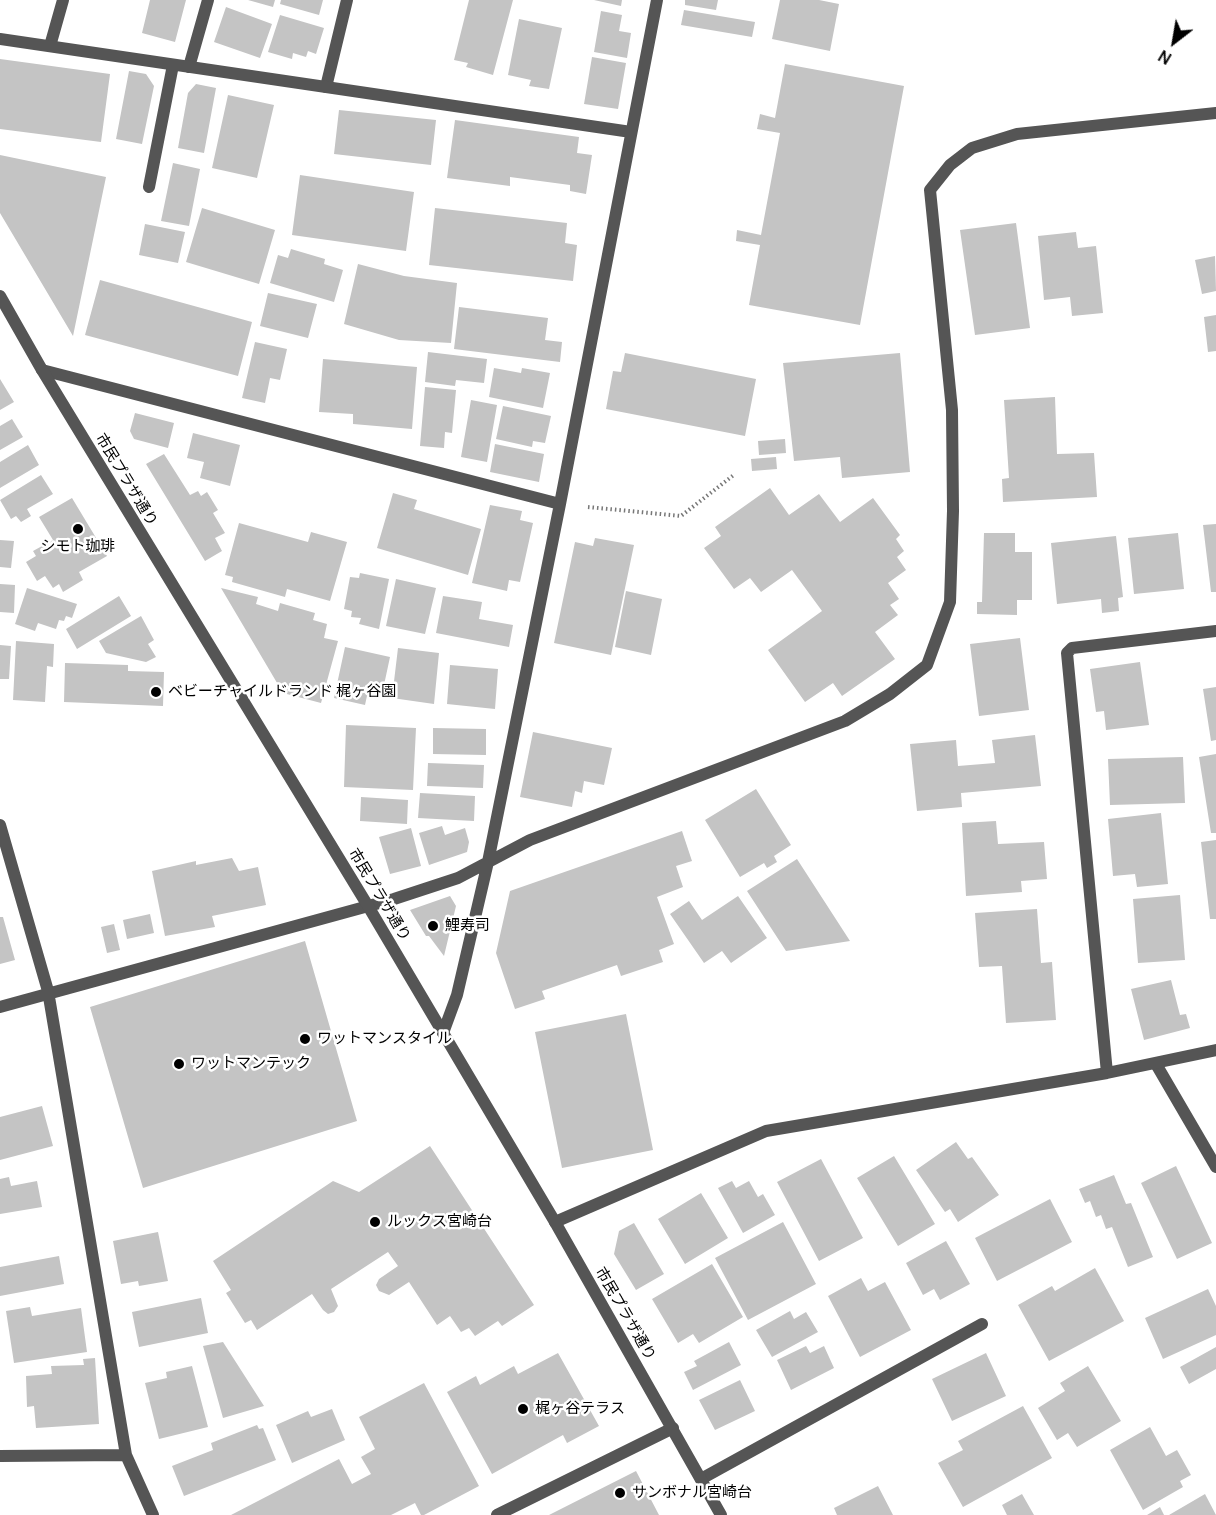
<!DOCTYPE html>
<html>
<head>
<meta charset="utf-8">
<style>
  body { margin:0 }
  #map { position:relative; width:1216px; height:1515px; overflow:hidden; background:#fff; font-family:Manrope,sans-serif }
  canvas { display:block }
  .north { position:absolute; left:1144px; top:12px; width:60px; height:60px; -webkit-text-stroke:4px #fff; paint-order:stroke; rotate:211deg; font-size:16px; font-weight:700; line-height:24px; text-align:center; color:#000 }
  .north::after { content:''; display:block; margin:auto; width:21px; height:27px; background:#000; clip-path:polygon(50% 0,100% 100%,50% 72%,0 100%) }
</style>
</head>
<body>
<div id="map">
<canvas width="1216" height="1515"></canvas>
<div class="north">N</div>
</div>
<script>
const c = document.querySelector('canvas').getContext('2d');
c.lineJoin = 'round';
function fillPath(path, color) { c.fillStyle = color; c.fill(path, 'evenodd'); }
const poly = rows => new Path2D(rows.map(r => 'M' + r).join(''));
function stroke(path, color, width, dash) { c.strokeStyle = color; c.lineWidth = width; c.lineCap = dash ? 'butt' : 'round'; c.setLineDash(dash || []); c.stroke(path); }
function drawText(font, color, halo, rows, align = 'center') {
  c.font = font + ' Manrope,"Noto Sans JP",sans-serif'; c.lineWidth = 5; c.setLineDash([]); c.textBaseline = 'middle'; c.strokeStyle = halo; c.fillStyle = color; for (const [text, x, y, turn = 0] of rows) {
    c.save(); c.translate(x, y); c.rotate((+turn || 0) * Math.PI / 180); c.textAlign = isNaN(turn) ? turn : align; if (halo) c.strokeText(text, 0, 0); c.fillText(text, 0, 0); c.restore();
  }
}
fillPath(poly([
  [150,0,186,0,175,42,142,33],
  [248,0,275,0,273,7],
  [281,0,323,0,319,15,280,4],
  [469,0,513,0,493,75,466,67,468,63,454,60],
  [594,0,622,0,621,6],
  [685,0,718,0,716,10,685,5],
  [780,0,819,0,839,4,830,51,772,39],
  [226,7,272,24,260,58,214,42],
  [684,10,755,22,752,37,681,25],
  [601,11,622,15,619,31,631,33,627,58,594,52],
  [280,15,324,28,316,54,308,51,306,57,293,53,292,59,268,52],
  [519,19,562,28,549,89,529,86,531,80,508,75],
  [592,57,626,63,618,109,584,104],
  [0,59,110,74,101,142,0,129],
  [785,64,904,86,860,325,749,305,760,245,736,241,737,230,761,235,780,133,757,129,760,114,775,118],
  [129,71,146,74,154,86,142,144,116,139],
  [196,84,216,88,204,153,178,148,188,93],
  [228,95,274,105,257,178,212,168],
  [339,110,436,120,431,165,334,154],
  [455,120,579,137,577,153,592,155,586,194,570,191,570,185,510,177,510,186,447,178],
  [0,155,106,177,73,336,0,213],
  [173,163,200,169,189,226,161,221],
  [300,175,414,192,406,251,292,235],
  [202,208,275,230,259,284,186,262],
  [435,208,567,223,565,243,577,245,573,281,429,265],
  [1016,223,1030,328,975,335,960,230],
  [145,224,185,232,178,263,139,255],
  [1076,232,1078,248,1096,246,1103,313,1072,316,1070,297,1044,300,1038,236],
  [291,249,325,259,324,264,343,270,334,302,270,283,278,255,288,258],
  [1215,256,1216,291,1202,294,1195,260],
  [358,264,404,276,457,283,451,343,399,340,344,324],
  [100,280,252,322,238,376,85,335],
  [268,293,317,304,308,338,260,326],
  [459,307,548,318,545,340,562,342,560,362,454,349],
  [1216,315,1216,351,1208,352,1204,317],
  [255,342,287,349,280,380,270,378,265,403,242,398],
  [428,352,487,359,484,383,456,380,455,386,425,382],
  [625,353,756,379,745,436,606,409,613,371,621,372],
  [900,353,910,472,842,478,840,457,794,461,783,363],
  [323,359,417,367,412,429,353,424,353,414,319,412],
  [494,368,521,373,522,368,550,373,543,408,489,397],
  [0,379,14,402,0,410],
  [425,387,456,390,452,433,445,432,444,448,420,446],
  [1055,397,1057,454,1094,453,1097,497,1003,502,1002,479,1009,478,1004,400],
  [471,400,497,405,487,462,461,457],
  [503,406,551,416,545,443,533,441,532,447,496,439],
  [135,413,174,423,168,448,134,439,130,431],
  [12,419,23,437,0,450,0,426],
  [193,433,240,445,230,486,200,478,204,462,187,458],
  [785,439,786,453,759,455,758,441],
  [495,444,544,454,539,482,490,472],
  [28,445,39,465,0,488,0,462],
  [164,454,190,495,198,491,201,496,207,492,218,510,213,513,225,533,215,538,222,551,205,561,146,464],
  [776,457,777,469,752,471,751,459],
  [41,475,53,494,27,509,31,516,21,522,16,516,11,519,0,500],
  [770,488,789,515,819,494,840,522,873,498,900,535,896,539,904,551,897,557,906,570,888,583,899,599,890,605,898,615,875,632,895,659,842,696,833,683,805,702,768,650,822,611,792,570,761,592,750,578,734,589,704,548,721,536,715,527],
  [393,493,417,500,414,509,481,529,468,575,377,548],
  [72,498,107,556,79,572,83,580,63,592,59,584,53,588,45,576,37,581,26,562,36,556,33,551,53,540,39,517],
  [490,505,522,511,520,520,533,523,520,582,509,580,507,591,472,583],
  [239,523,308,542,311,532,347,542,330,601,287,589,285,597,232,582,233,577,225,575],
  [1216,524,1216,592,1211,592,1203,525],
  [984,533,1015,533,1015,552,1032,552,1032,600,1017,600,1017,615,977,614,977,602,982,602],
  [1178,533,1184,589,1134,594,1128,538],
  [1116,536,1123,597,1118,598,1119,611,1102,613,1101,599,1057,604,1051,543],
  [595,538,634,545,611,655,554,643,575,542,593,546],
  [0,540,14,541,11,568,0,567],
  [360,573,389,579,379,629,359,624,361,618,351,617,352,611,344,609,350,577,359,578],
  [396,579,436,588,425,634,386,626],
  [0,584,15,585,14,613,0,612],
  [27,588,77,604,72,618,66,616,64,621,59,620,56,629,38,623,35,631,15,624],
  [221,588,258,597,256,604,278,611,280,603,315,613,313,620,327,624,324,638,338,641,321,703,283,693],
  [626,591,662,599,651,655,615,647],
  [119,596,131,616,77,649,66,629],
  [443,596,482,602,479,619,513,625,509,647,436,633],
  [141,616,154,640,148,644,156,657,146,662,106,653,99,641],
  [1020,638,1029,710,979,716,970,644],
  [16,641,54,644,53,667,47,666,45,702,13,700],
  [0,645,11,646,9,679,0,679],
  [345,647,390,657,384,685,370,682,365,705,334,698],
  [398,648,439,653,434,704,392,698],
  [1140,662,1149,725,1106,730,1104,711,1096,712,1090,669],
  [65,663,128,665,128,671,164,672,163,706,64,702],
  [450,665,498,669,495,709,447,704],
  [1216,687,1216,740,1211,741,1203,689],
  [346,725,416,728,413,790,344,787],
  [433,728,486,729,486,755,433,754],
  [533,732,612,748,604,785,584,781,582,793,575,791,572,807,520,797],
  [1035,735,1041,786,961,793,962,807,917,811,910,744,956,740,958,766,995,763,992,740],
  [1216,754,1216,833,1211,833,1199,757],
  [1183,757,1185,803,1110,805,1108,759],
  [428,763,484,765,483,788,427,786],
  [756,789,791,845,774,856,777,862,767,868,764,863,740,877,705,820],
  [420,793,475,796,474,821,418,818],
  [361,797,408,800,407,824,360,821],
  [1161,813,1168,884,1137,887,1135,874,1113,876,1108,819],
  [996,821,998,844,1044,842,1047,879,1021,881,1022,892,966,896,962,823],
  [442,826,445,835,465,828,469,842,467,852,429,865,419,833],
  [411,828,421,866,390,874,379,837],
  [682,831,692,861,676,866,683,887,657,897,674,944,659,950,663,962,621,976,617,965,542,991,545,999,515,1009,496,953,510,891],
  [1216,840,1216,919,1210,919,1201,842],
  [232,858,239,871,258,867,266,905,212,916,215,927,165,936,152,871,196,861,196,865],
  [797,859,850,941,786,951,747,891],
  [1180,895,1185,960,1138,963,1133,899],
  [450,896,456,906,444,956,429,936,426,936,410,910],
  [738,896,767,938,731,963,722,951,704,963,670,914,689,901,702,920],
  [1037,909,1041,963,1052,962,1056,1020,1006,1023,1002,966,979,967,975,913],
  [150,914,154,933,127,939,123,920],
  [0,917,3,917,15,960,0,964],
  [114,924,120,950,107,953,101,927],
  [305,941,357,1121,143,1188,90,1007],
  [1171,980,1180,1015,1186,1014,1190,1028,1144,1040,1131,989],
  [626,1014,653,1150,562,1168,535,1032],
  [42,1106,53,1146,0,1160,0,1117],
  [956,1142,968,1159,972,1157,999,1195,958,1222,950,1209,945,1212,916,1170],
  [430,1146,534,1305,502,1326,498,1321,475,1336,469,1328,461,1332,450,1316,437,1325,409,1282,389,1295,379,1291,376,1285,379,1279,398,1266,388,1252,331,1289,338,1306,334,1312,328,1314,323,1310,312,1294,257,1330,251,1320,245,1323,226,1293,231,1290,213,1261,333,1181,359,1192],
  [894,1156,935,1224,898,1246,857,1178],
  [821,1159,863,1238,819,1261,777,1182],
  [1176,1166,1212,1243,1177,1259,1141,1183],
  [1114,1175,1126,1204,1131,1203,1153,1257,1128,1267,1112,1227,1106,1229,1101,1215,1096,1217,1090,1201,1085,1203,1079,1189],
  [9,1177,11,1186,37,1181,42,1207,0,1214,0,1179],
  [732,1181,736,1188,749,1181,758,1197,763,1194,775,1215,743,1233,718,1188],
  [701,1193,728,1238,685,1264,658,1219],
  [1050,1199,1072,1242,997,1281,975,1238],
  [783,1222,816,1284,748,1320,715,1258],
  [634,1223,664,1274,636,1290,614,1254,619,1231],
  [158,1232,168,1281,139,1286,138,1281,121,1284,113,1241],
  [946,1241,970,1284,940,1300,934,1289,923,1295,906,1263],
  [59,1256,64,1284,0,1296,0,1267],
  [712,1264,743,1317,699,1343,693,1334,678,1343,652,1299],
  [1095,1268,1124,1321,1049,1361,1018,1305,1052,1286,1055,1291],
  [861,1278,868,1291,885,1282,911,1330,860,1357,828,1296],
  [1208,1289,1216,1306,1216,1335,1163,1359,1145,1318],
  [201,1298,208,1333,139,1347,132,1312],
  [30,1307,32,1316,81,1308,87,1352,14,1363,6,1311],
  [790,1311,794,1319,806,1312,818,1332,772,1357,756,1330],
  [223,1342,264,1406,223,1418,203,1346],
  [729,1342,741,1365,693,1390,684,1372,697,1366,694,1361],
  [806,1346,810,1353,824,1346,834,1368,791,1390,777,1360],
  [1216,1347,1216,1369,1189,1384,1180,1367],
  [558,1353,599,1426,567,1443,563,1435,492,1474,447,1392,476,1376,480,1385,514,1366,518,1374],
  [986,1353,1006,1396,952,1421,932,1379],
  [95,1358,99,1424,36,1428,34,1406,27,1407,26,1376,52,1374,51,1366,84,1365,83,1359],
  [192,1366,208,1427,159,1439,145,1383,167,1378,166,1372],
  [1088,1366,1121,1421,1077,1447,1068,1433,1057,1440,1038,1408,1065,1391,1060,1383],
  [740,1380,755,1411,715,1430,699,1400],
  [424,1383,479,1486,424,1515,421,1515,415,1503,391,1515,231,1515,339,1459,352,1484,371,1474,361,1457,375,1449,359,1417],
  [1023,1406,1052,1458,963,1507,938,1463,963,1450,958,1441],
  [332,1409,345,1440,292,1463,276,1425,308,1411,311,1417],
  [257,1425,259,1429,263,1428,276,1460,184,1496,172,1466,213,1450,211,1443],
  [1150,1427,1166,1456,1177,1450,1191,1475,1180,1481,1183,1487,1143,1510,1110,1450],
  [636,1471,659,1515,549,1515],
  [878,1486,893,1515,837,1515,834,1508],
  [1022,1494,1034,1515,1007,1515,1002,1505],
  [1205,1494,1216,1515,1169,1515],
  [1160,1507,1164,1515,1147,1515]
]), '#c4c4c4');
stroke(poly([
  [588,507,681,516,735,474]
]), '#777', 4, [1.5, 3]);
stroke(poly([
  [50,46,63,0],
  [189,67,208,0],
  [326,87,347,0],
  [149,187,173,65],
  [1156,1064,1216,1167],
  [701,1479,982,1324]
]), '#555', 12);
stroke(poly([
  [0,39,631,132],
  [42,370,560,504],
  [0,825,48,991,126,1455,153,1515],
  [0,1007,394,899,458,878,530,840,845,721,890,694,927,665,950,602,953,511,952,410,930,190,950,165,972,148,1017,134,1216,113],
  [443,1033,457,995,488,862,560,504,657,0],
  [1107,1073,1067,653,1072,648,1216,631],
  [555,1222,766,1131,1107,1073,1216,1050],
  [0,1456,126,1455],
  [497,1515,673,1428]
]), '#555', 12);
stroke(poly([
  [0,296,42,370,368,906,555,1222,721,1515]
]), '#555', 12);
for (const [x, y, r, color] of [
  [78,529,6,"#000"],
  [156,692,6,"#000"],
  [433,926,6,"#000"],
  [305,1039,6,"#000"],
  [179,1064,6,"#000"],
  [375,1222,6,"#000"],
  [523,1409,6,"#000"],
  [620,1493,6,"#000"]
]) { const dot = new Path2D(); dot.arc(x, y, r, 0, 2 * Math.PI); c.fillStyle = color; c.fill(dot); stroke(dot, '#fff', 2); }
drawText('15px', '#000', '#fff', [
  ["市民プラザ通り",126,480,59],
  ["市民プラザ通り",379,895,59],
  ["市民プラザ通り",625,1314,60]
]);
drawText('15px', '#000', '#fff', [
  ["シモト珈琲",78,547,"center"],
  ["ベビーチャイルドランド 梶ヶ谷園",168,692],
  ["鯉寿司",445,926],
  ["ワットマンスタイル",317,1039],
  ["ワットマンテック",191,1064],
  ["ルックス宮崎台",387,1222],
  ["梶ヶ谷テラス",535,1409],
  ["サンボナル宮崎台",632,1493]
], 'left');
</script>
</body>
</html>
